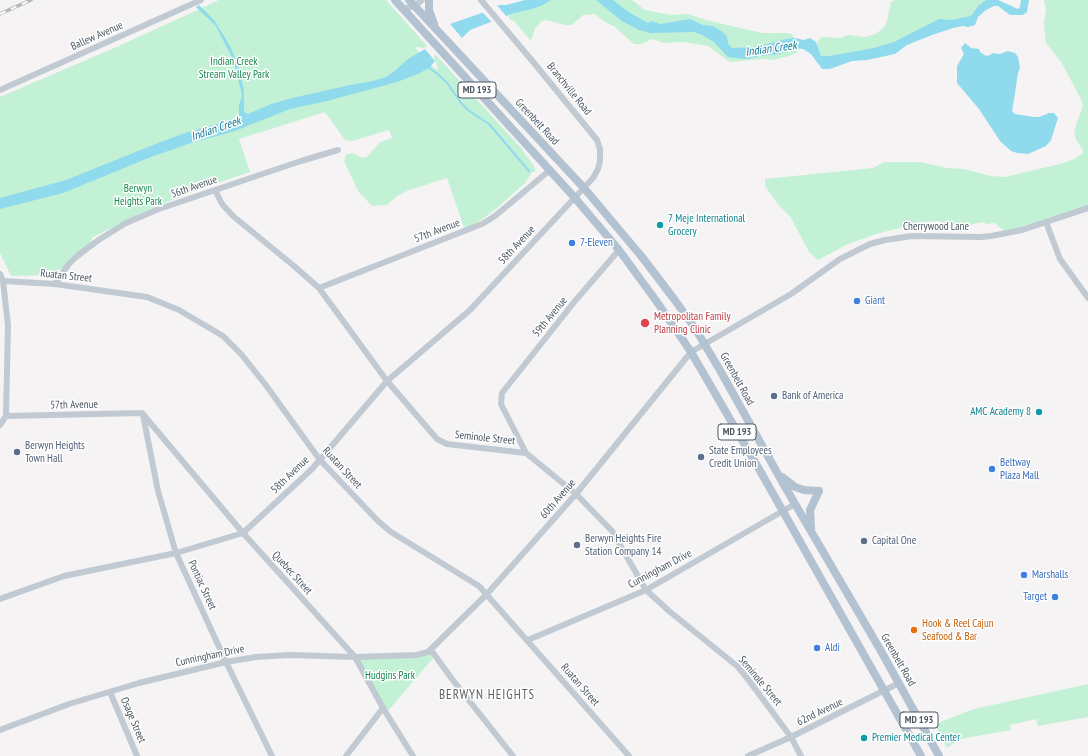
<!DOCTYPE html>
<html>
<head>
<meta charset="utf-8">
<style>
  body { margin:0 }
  canvas { display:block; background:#f5f3f3 }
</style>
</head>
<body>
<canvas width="1088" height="756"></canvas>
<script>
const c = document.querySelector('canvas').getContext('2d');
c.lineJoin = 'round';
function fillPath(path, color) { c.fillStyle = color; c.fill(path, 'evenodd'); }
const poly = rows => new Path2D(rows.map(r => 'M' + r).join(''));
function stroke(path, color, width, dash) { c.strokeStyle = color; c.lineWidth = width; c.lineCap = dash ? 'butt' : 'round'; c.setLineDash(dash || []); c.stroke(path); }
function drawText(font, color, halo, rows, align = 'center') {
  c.font = font + ' "PT Sans Narrow",sans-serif'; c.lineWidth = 3; c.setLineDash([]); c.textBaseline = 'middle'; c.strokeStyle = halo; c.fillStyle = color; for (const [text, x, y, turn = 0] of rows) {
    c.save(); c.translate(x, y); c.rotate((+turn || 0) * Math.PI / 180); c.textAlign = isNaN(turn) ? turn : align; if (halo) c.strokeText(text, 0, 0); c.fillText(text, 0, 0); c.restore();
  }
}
fillPath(poly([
  [219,0,386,0,427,46,424,48,417,47,415,48,436,70,438,68,434,57,435,55,436,55,521,148,533,165,535,168,535,172,532,172,525,183,497,208,474,225,464,228,447,178,409,190,397,196,387,205,372,206,358,191,344,161,346,155,349,154,353,153,362,158,367,157,380,142,392,138,389,130,352,141,345,140,325,112,239,139,250,172,206,187,159,205,93,237,82,257,50,275,11,276,0,253,0,97,121,45],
  [544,0,632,0,645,10,671,15,688,14,706,20,762,33,786,33,792,34,799,49,796,53,789,56,773,60,762,59,730,62,708,46,702,45,683,42,664,43,652,39,641,44,634,44,615,27,604,21,595,14,583,15,579,19,571,25,565,25,547,20,541,21,535,29,531,41,514,21,509,19,509,10],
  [895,0,992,0,968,20,913,38,825,63,816,46,818,41,822,37,826,37,841,38,848,35,865,37,876,34,884,27,887,21,891,2],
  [1044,0,1088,0,1088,208,1006,233,995,223,987,224,982,222,969,225,958,225,946,222,944,223,939,221,923,222,876,234,846,245,818,260,809,252,790,216,779,206,765,186,765,179,873,168,884,162,920,162,947,168,964,169,990,176,1005,177,1060,164,1074,159,1082,154,1083,150,1076,140,1074,131,1083,106,1080,97,1061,62,1046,43,1044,24,1046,9],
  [428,652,435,656,386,713,355,657],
  [1088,684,1088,717,1038,726,1036,719,1010,725,1011,730,960,739,947,748,935,725,943,721,974,709]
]), '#c3f1d5');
fillPath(poly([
  [525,0,551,0,541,6,528,10,514,13,470,30,462,38,450,24,479,14,499,5,506,5],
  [596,0,613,0,630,13,648,23,652,21,660,24,690,19,703,25,713,26,720,30,727,36,728,44,732,48,756,47,786,39,795,38,804,40,810,38,816,42,821,56,829,56,874,48,894,42,939,19,951,20,966,17,972,15,978,6,986,0,998,0,1018,9,1020,7,1021,0,1029,0,1027,12,1023,15,1010,15,998,6,994,6,986,10,978,17,975,25,968,27,963,26,953,28,932,35,907,45,895,54,867,60,852,61,830,69,822,69,811,54,803,49,792,48,780,54,759,56,747,59,736,58,728,57,714,42,702,35,694,32,650,33,639,30,622,21],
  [199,5,214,20,230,46,239,68,244,91,244,110,245,113,248,114,271,104,292,98,355,84,373,81,386,77,396,70,408,59,425,49,435,61,429,68,418,74,397,82,327,101,290,109,235,131,191,143,151,157,63,193,0,209,0,198,66,180,158,143,185,133,239,118,239,105,242,96,241,91,233,59,215,25,196,7],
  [965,43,971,48,979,49,980,52,986,56,990,55,993,53,1000,54,1008,51,1015,53,1018,57,1020,68,1018,73,1015,93,1012,111,1015,114,1034,117,1039,117,1049,113,1054,113,1058,118,1051,140,1046,146,1028,154,1017,153,1011,151,1000,141,979,109,957,83,957,66,964,54,961,48]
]), '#90daee');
fillPath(poly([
  [496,4,507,17,493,23,481,11]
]), '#f5f3f3');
stroke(poly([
  [428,67,439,75,448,84,461,103,468,110,489,124,529,171]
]), '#90daee', 2);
stroke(poly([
  [404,9,415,6,422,0],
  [0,90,201,0],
  [215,190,222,204,233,216,294,266,319,288,387,381,437,439,447,444,526,453,576,494,612,531,646,590,669,611,737,666,747,678,791,737,801,756],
  [1046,222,1060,259,1088,298],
  [0,274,3,281,8,325,6,416,0,425],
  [3,281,55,284,147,297,179,310,223,336,241,354,265,384,320,460,378,521,391,532,479,586,629,756],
  [55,284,68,265,77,256,100,239,126,223,159,209,301,161,338,150],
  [319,288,482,224,495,216,550,170],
  [142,413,243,533,355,657,383,708,413,756],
  [143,415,158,491,176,553,226,662,272,756],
  [6,416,142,413],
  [526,453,501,404,502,393,575,301,619,250],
  [0,599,64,576,176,553,243,533,312,469,387,381,470,310,593,178,598,169,600,161,600,149,597,140,534,63,481,0],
  [528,640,646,590,795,504],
  [431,650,452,679,513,756],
  [110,692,137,756],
  [0,730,69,704,139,683,226,662,256,657,290,655,355,657,416,655,428,652,487,594,576,494,691,352,791,294,840,259,870,244,885,240,912,236,981,237,991,236,1022,230,1088,208],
  [346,756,383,708],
  [748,756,791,737,899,683]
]), '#c1cad2', 6);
stroke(poly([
  [395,0,575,198,619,250,657,302,691,352,763,476,921,756],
  [409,0,584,188,642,257,674,299,695,328,721,372,784,485,881,651,939,756],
  [429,0,429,10,434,24],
  [782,477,795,487,804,490,819,491],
  [811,528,810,510,819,491]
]), '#b3c2d1', 8);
const rail = poly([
  [0,14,31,0]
]);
stroke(rail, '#b5b8bd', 3.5);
stroke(rail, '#fff', 2, [6]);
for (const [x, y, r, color] of [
  [660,225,4,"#0f9aa8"],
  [572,243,4,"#3f7fe0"],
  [857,301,4,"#3f7fe0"],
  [645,323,5,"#e0444e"],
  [774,396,4,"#5c6f8a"],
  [1039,412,4,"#0f9aa8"],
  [17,452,4,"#5c6f8a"],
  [701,457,4,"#5c6f8a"],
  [992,469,4,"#3f7fe0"],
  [864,541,4,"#5c6f8a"],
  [577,545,4,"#5c6f8a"],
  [1024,575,4,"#3f7fe0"],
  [1055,597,4,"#3f7fe0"],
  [914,630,4,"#e8710a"],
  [817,648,4,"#3f7fe0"],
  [864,738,4,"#0f9aa8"]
]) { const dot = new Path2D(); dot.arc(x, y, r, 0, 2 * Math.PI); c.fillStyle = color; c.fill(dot); stroke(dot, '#fff', 1.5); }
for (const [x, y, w] of [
  [477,90,38],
  [737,432,38],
  [919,720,38]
]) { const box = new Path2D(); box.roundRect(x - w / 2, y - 8, w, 16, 3); c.fillStyle = '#fff'; c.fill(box); stroke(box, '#4a5661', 1); }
drawText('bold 10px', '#4a5661', null, [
  ["MD 193",477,90],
  ["MD 193",737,432],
  ["MD 193",919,720]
]);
drawText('11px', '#4a5661', '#fff', [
  ["Ballew Avenue",97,36,-24],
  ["Branchville Road",569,89,51],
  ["Greenbelt Road",537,122,47],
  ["56th Avenue",194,187,-19],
  ["Cherrywood Lane",936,227],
  ["57th Avenue",437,231,-21],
  ["58th Avenue",517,245,-47],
  ["Ruatan Street",66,276,6],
  ["59th Avenue",550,317,-51],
  ["Greenbelt Road",737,379,61],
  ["57th Avenue",74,405,-1],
  ["Seminole Street",485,438,6],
  ["Ruatan Street",342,468,47],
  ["58th Avenue",290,475,-44],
  ["60th Avenue",558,499,-49],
  ["Cunningham Drive",660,569,-28],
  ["Quebec Street",292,573,48],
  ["Pontiac Street",202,585,65],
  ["Cunningham Drive",210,656,-12],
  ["Greenbelt Road",898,660,60],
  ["Seminole Street",760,681,50],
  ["Ruatan Street",580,685,49],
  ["62nd Avenue",820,712,-26],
  ["Osage Street",133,720,67]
]);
drawText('11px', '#17864f', '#fff', [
  ["Indian Creek",234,62],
  ["Stream Valley Park",234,75],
  ["Berwyn",138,189],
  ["Heights Park",138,202],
  ["Hudgins Park",390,676]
]);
drawText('11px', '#0d838f', '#fff', [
  ["7 Meje International",668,219],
  ["Grocery",668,232],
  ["AMC Academy 8",1031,412,"right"],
  ["Premier Medical Center",872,738]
], 'left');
drawText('11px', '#366cbe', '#fff', [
  ["7-Eleven",580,243],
  ["Giant",865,301],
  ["Beltway",1000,463],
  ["Plaza Mall",1000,476],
  ["Marshalls",1032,575],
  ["Target",1047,597,"right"],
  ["Aldi",825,648]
], 'left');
drawText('11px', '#be3a42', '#fff', [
  ["Metropolitan Family",654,317],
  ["Planning Clinic",654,330]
], 'left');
drawText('11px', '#4e5e75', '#fff', [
  ["Bank of America",782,396],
  ["Berwyn Heights",25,446],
  ["Town Hall",25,459],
  ["State Employees",709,451],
  ["Credit Union",709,464],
  ["Berwyn Heights Fire",585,539],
  ["Station Company 14",585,552],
  ["Capital One",872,541]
], 'left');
drawText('11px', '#c56008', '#fff', [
  ["Hook & Reel Cajun",922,624],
  ["Seafood & Bar",922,637]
], 'left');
drawText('italic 12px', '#0c7c9b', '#fff', [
  ["Indian Creek",771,49,-8],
  ["Indian Creek",216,129,-19]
]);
c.letterSpacing = '1px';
drawText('13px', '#5f6368', '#fff', [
  ["BERWYN HEIGHTS",487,695]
]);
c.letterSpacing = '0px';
</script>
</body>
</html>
